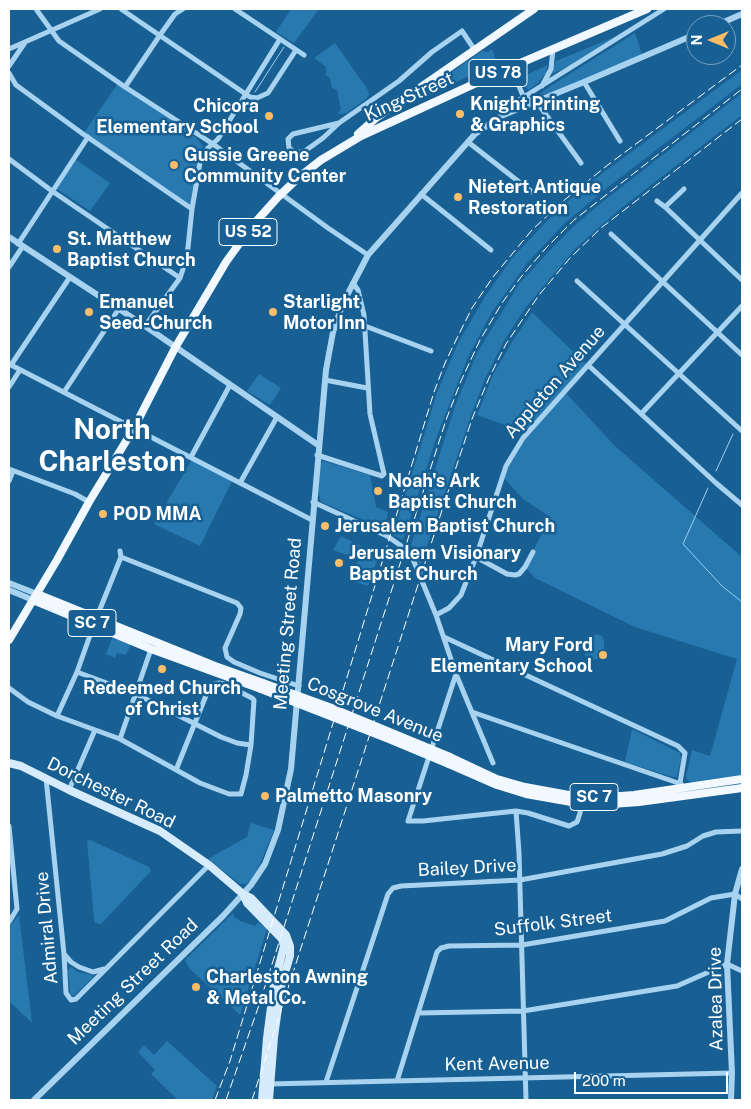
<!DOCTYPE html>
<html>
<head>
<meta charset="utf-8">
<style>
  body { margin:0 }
  #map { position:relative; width:751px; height:1109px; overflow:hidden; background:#186093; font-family:"Public Sans",sans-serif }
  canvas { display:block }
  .frame { position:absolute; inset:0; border:10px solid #fff; pointer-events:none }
  .north { position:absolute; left:686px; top:15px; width:50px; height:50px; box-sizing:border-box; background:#186093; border:1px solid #74a0be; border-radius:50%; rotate:270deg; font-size:14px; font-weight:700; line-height:20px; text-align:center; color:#fff }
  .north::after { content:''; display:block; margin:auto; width:18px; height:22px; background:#ffbd67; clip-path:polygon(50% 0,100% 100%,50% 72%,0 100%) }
  .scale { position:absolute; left:574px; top:1072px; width:154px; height:22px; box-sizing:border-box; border:2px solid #fff; border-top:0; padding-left:6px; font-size:15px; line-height:18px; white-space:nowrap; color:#fff; -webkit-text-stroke:4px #186093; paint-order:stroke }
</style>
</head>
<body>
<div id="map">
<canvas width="751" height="1109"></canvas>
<div class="frame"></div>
<div class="north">N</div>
<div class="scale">200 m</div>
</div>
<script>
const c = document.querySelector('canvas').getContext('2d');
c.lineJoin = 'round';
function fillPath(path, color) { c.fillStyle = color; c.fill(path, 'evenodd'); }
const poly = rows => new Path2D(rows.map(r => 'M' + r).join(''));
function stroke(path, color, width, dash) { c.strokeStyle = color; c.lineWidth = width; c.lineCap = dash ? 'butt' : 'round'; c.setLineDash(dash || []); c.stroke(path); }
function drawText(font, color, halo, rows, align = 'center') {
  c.font = font + ' "Public Sans",sans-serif'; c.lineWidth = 5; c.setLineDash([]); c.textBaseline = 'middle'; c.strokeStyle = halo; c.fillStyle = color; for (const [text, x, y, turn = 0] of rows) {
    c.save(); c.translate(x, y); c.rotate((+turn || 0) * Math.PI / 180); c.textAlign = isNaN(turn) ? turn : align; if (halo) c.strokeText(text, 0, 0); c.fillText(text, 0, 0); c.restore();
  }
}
fillPath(poly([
  [291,9,319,9,294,43,276,32],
  [635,33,642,55,551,93,538,95,552,85],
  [614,37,571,65,552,74,552,70,556,61],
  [335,43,368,90,369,95,367,98,347,113,341,114,339,114,338,112,341,111,337,90,332,88,330,78,325,74,327,71,325,69,326,67,314,58],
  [492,49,497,64,418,99,418,96,482,51,488,52],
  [548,65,546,73,538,83,529,90,526,88,522,77],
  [742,70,742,84,608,187,565,223,528,262,492,312,468,357,437,436,403,540,393,535,437,393,458,343,486,295,513,257,546,222,580,190],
  [119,82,189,130,203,146,191,209,83,134],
  [742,93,742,115,625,205,597,229,575,249,526,307,505,339,485,379,472,413,420,566,415,550,411,545,455,406,477,353,519,284,553,247,575,225,605,200],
  [76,160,110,183,90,211,57,189],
  [532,312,587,365,564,391,615,446,742,557,742,775,692,782,687,780,686,776,692,750,710,756,737,659,635,627,535,578,525,567,550,517,523,499,502,476,527,433,477,415,493,375,512,342],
  [259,374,281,388,270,405,247,391],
  [193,458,233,479,200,546,154,524],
  [323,461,370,475,376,507,388,512,385,529,321,502,318,491,320,465],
  [341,536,379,555,368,586,353,581,358,559,333,550],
  [596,634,602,636,604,641,604,649,599,658,591,661,585,656,585,649],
  [112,638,131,644,126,655,117,653,115,658,106,654],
  [632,729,680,753,681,759,677,777,673,777,625,762],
  [251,823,274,830,259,866,249,882,246,884,240,884,208,859,247,837],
  [90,840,149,867,151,871,101,924,95,923,94,919,87,841],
  [233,913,234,917,240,921,255,926,258,922,267,929,240,1015,189,968,185,960],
  [19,915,32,1023,9,1001,9,927],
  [71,967,78,972,92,975,93,977,74,996,71,995,70,993,68,970],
  [167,1041,217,1086,212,1100,178,1100,151,1074,155,1070,138,1052,144,1045,154,1055]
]), '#2779af');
stroke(poly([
  [255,92,284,47],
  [716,471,733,434],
  [708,488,683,544,722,586,742,602]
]), '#9ad0f3', 1);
stroke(poly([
  [36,9,59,41,125,87,213,144,328,228,368,255],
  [121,9,250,97,257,98,268,93,296,50],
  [235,9,304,55],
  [9,49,100,9],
  [9,66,24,44],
  [511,67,524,98,536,101,581,163],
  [9,73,16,85,83,134,192,209],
  [584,82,620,141],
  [542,86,551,69,553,49],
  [125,87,160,35,175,14,183,9],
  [503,114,519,100,664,9],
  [339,123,293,134,288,139,289,148,296,153,305,151,323,138,339,123,399,81,432,52,462,31,474,49],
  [468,142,532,192],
  [9,159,52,191,180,278],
  [421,194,491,250],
  [657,201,665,207,742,280],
  [665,207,684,189],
  [611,234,742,355],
  [18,244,88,137],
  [9,267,23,246],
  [577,281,742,431],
  [145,326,180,278,187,257,192,209,200,163,207,149,218,139,280,39],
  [365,326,431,351],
  [9,364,312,520],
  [11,365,70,277],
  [588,365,716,483,742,505],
  [325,380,367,388],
  [9,387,20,370],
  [64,392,118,310],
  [641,414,742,306],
  [317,455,382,476,384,474,370,414,364,315,358,290,353,283],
  [191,457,230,385],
  [9,469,75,494,89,502],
  [9,481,13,471],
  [240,483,277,417],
  [313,502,387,536,410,552,436,615,456,674,493,763],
  [121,557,237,603,241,608,240,614,225,648,227,657,234,662,260,673,299,686],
  [476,557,507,574,515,575,519,574,525,567,533,552],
  [436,615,449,608,461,595,476,557,506,466,523,438,742,193],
  [444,637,678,746,685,753,680,783],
  [77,672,136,694,221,737,237,743,251,745],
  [456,674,408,821,423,821,516,811,528,813,569,826,577,822,580,813,582,803],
  [9,688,28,702,57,716,120,739,200,783,229,794,241,794,246,775,251,745,254,700,252,698,224,684,219,683,211,685,209,688,176,770],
  [472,712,681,784],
  [57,716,77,672,94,624,121,557,120,551],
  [120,739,151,649],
  [46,778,64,954,66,993,71,1000,76,999,209,865],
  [69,790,95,730],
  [516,811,519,853,526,1100],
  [9,826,17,909,9,922],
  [64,954,71,962,79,967,93,972,104,969],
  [418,1013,523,1011,677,986,727,964,742,971],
  [397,1081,437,952,441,948,449,946,522,945,665,921,711,898,735,894,742,899],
  [326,1082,388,894,393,888,401,886,520,880,662,854,687,846,703,836,716,832,742,831],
  [268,1084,732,1073]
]), '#a8d3f0', 5);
stroke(poly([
  [717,25,742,14],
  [9,237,145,326,318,445],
  [9,583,37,594],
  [9,590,33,600],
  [34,1100,223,916,251,885,265,864,278,830,291,769,326,370,333,332,343,303,368,255,475,134,501,116,584,82,696,34],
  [731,1100,732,1073,727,964,735,894,742,869]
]), '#a8d3f0', 6);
stroke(poly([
  [9,763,21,766,69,790,160,831,209,865,243,894,251,898,286,935,290,946,290,956,281,987,274,1037,269,1100],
  [243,894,247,903,282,939,284,946,274,984,267,1038,262,1100]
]), '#d6ebfb', 8);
stroke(poly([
  [358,134,376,118,534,9],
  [37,594,215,666,263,683],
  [33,600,151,649,261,689],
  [9,640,57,560,89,502,134,428,175,348,226,262,252,226,278,197,298,178,321,160,361,136,511,67,647,9],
  [450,757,497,779,525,787,574,796,608,797,634,795,742,779],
  [449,764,497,785,526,794,577,803,612,804,639,802,742,788]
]), '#f1f8ff', 8);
stroke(poly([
  [215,1100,230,1061,434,392,445,363,457,338,472,308,493,277,532,230,562,202,609,164,742,65],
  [226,1100,258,1008,446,420,461,381,480,340,502,303,521,277,546,248,574,220,742,89],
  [252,1100,444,504,472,419,489,378,506,344,539,295,570,258,601,228,742,119]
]), '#fff', 1, [9, 4]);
stroke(poly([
  [263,683,329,707,450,757],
  [261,689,389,739,449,764]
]), '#f1f8ff', 8);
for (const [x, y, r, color] of [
  [460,114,5,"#ffbd67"],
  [269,116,5,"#ffbd67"],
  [174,165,5,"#ffbd67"],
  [458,197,5,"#ffbd67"],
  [57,249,5,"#ffbd67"],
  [89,312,5,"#ffbd67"],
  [273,312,5,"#ffbd67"],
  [378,491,5,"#ffbd67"],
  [103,514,5,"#ffbd67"],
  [325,526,5,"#ffbd67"],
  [339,563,5,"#ffbd67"],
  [603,655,5,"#ffbd67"],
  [162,669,5,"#ffbd67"],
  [265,796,5,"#ffbd67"],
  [196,987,5,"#ffbd67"]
]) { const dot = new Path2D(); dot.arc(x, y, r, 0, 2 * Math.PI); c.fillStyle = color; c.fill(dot); stroke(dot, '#186093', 2); }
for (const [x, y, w] of [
  [498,73,58],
  [248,232,58],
  [92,623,48],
  [594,797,48]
]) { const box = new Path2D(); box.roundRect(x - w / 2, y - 13.5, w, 27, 4); c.fillStyle = '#186093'; c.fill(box); stroke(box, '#fff', 1); }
drawText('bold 16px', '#fff', null, [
  ["US 78",498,73],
  ["US 52",248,232],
  ["SC 7",92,623],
  ["SC 7",594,797]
]);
drawText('18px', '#fff', '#186093', [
  ["King Street",409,97,-24],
  ["Appleton Avenue",555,382,-49],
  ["Meeting Street Road",288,624,-85],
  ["Cosgrove Avenue",375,710,22],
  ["Dorchester Road",111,793,26],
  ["Bailey Drive",467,868,-3],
  ["Suffolk Street",553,923,-7],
  ["Admiral Drive",47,928,-95],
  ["Meeting Street Road",133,982,-44],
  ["Azalea Drive",716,999,-91],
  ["Kent Avenue",497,1064,-1]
]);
drawText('bold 18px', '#fff', '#186093', [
  ["Knight Printing",470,104],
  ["& Graphics",470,125],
  ["Chicora",259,106,"right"],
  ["Elementary School",259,127,"right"],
  ["Gussie Greene",184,155],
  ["Community Center",184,176],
  ["Nietert Antique",468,187],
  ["Restoration",468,208],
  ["St. Matthew",67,239],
  ["Baptist Church",67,260],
  ["Emanuel",99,302],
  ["Seed-Church",99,323],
  ["Starlight",283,302],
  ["Motor Inn",283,323],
  ["Noah's Ark",388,481],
  ["Baptist Church",388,502],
  ["POD MMA",113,514],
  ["Jerusalem Baptist Church",335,526],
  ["Jerusalem Visionary",349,553],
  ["Baptist Church",349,574],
  ["Mary Ford",593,645,"right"],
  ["Elementary School",593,666,"right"],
  ["Redeemed Church",162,688,"center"],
  ["of Christ",162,709,"center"],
  ["Palmetto Masonry",275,796],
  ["Charleston Awning",206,977],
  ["& Metal Co.",206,998]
], 'left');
drawText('bold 28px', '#fff', '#186093', [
  ["North",112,430],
  ["Charleston",112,462]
]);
</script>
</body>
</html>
